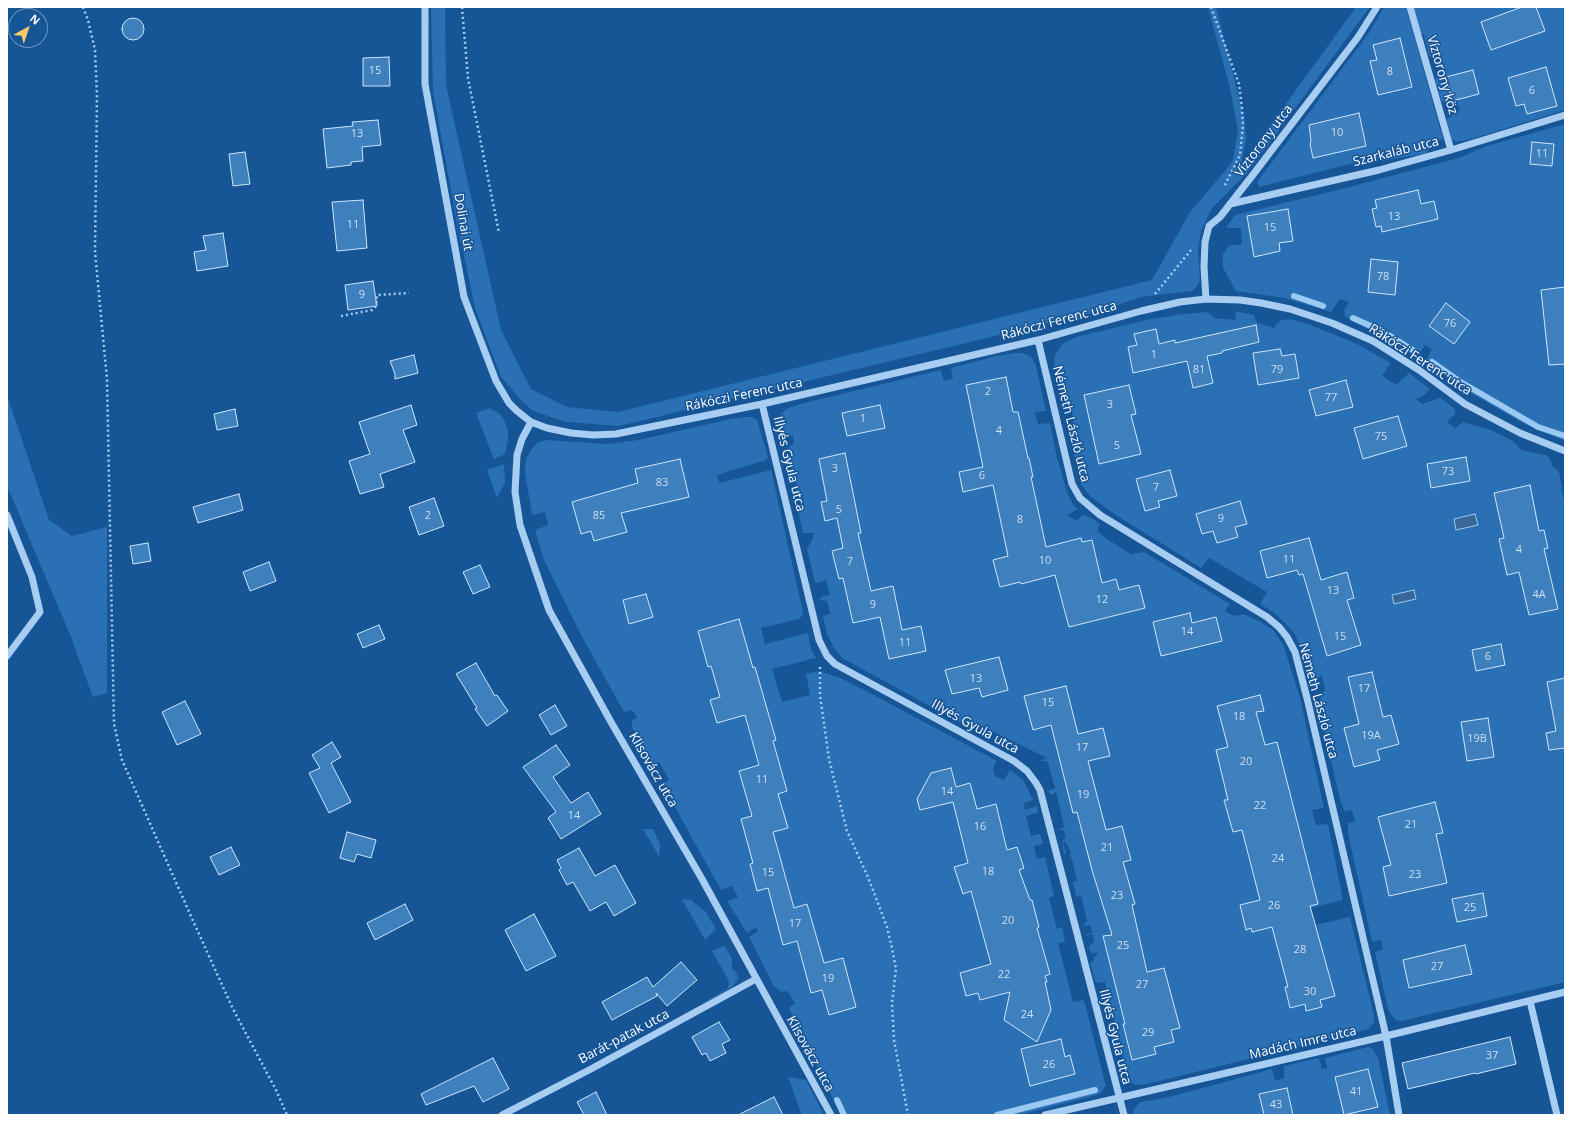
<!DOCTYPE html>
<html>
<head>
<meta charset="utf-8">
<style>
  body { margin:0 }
  #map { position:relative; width:1572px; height:1122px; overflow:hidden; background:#165596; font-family:"Open Sans",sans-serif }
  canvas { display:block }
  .frame { position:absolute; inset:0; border:8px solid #fff; pointer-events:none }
  .north { position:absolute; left:8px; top:8px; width:40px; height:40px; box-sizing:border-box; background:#165596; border:1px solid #7399c0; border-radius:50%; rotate:40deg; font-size:11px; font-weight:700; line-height:16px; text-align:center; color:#fff }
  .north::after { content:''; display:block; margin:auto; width:14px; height:18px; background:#ffcb68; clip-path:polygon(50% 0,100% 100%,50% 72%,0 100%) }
</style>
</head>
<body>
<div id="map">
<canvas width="1572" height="1122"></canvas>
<div class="frame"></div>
<div class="north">N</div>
</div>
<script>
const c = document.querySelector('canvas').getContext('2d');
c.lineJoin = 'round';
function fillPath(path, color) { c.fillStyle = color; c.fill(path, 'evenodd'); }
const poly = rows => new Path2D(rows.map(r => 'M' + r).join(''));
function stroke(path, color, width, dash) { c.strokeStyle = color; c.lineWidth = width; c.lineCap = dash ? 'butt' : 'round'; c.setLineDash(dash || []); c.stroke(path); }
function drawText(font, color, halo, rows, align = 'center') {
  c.font = font + ' "Open Sans",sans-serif'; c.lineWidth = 3; c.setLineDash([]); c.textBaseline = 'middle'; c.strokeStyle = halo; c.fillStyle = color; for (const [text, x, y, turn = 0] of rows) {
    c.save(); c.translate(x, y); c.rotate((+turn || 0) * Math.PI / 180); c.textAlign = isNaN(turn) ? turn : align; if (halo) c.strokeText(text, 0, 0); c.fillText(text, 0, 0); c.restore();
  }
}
fillPath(poly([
  [431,7,445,7,446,85,501,330,531,389,567,407,618,412,1152,280,1190,212,1225,171,1233,160,1238,130,1230,88,1208,7,1216,7,1244,117,1246,138,1241,166,1356,7,1370,7,1248,172,1212,208,1201,231,1198,251,1200,278,1198,285,1192,291,1141,297,1100,311,619,426,566,422,533,411,520,399,501,377,475,308,456,218,433,91],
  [1384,7,1406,7,1443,139,1431,143,1427,153,1382,161,1374,158,1259,187,1257,182,1369,33],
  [1413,7,1565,7,1565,110,1468,140,1456,142,1452,139,1447,121,1447,119,1460,110,1457,103,1446,104,1441,100,1435,80,1438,76,1445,72,1441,57,1434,58,1429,56,1424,35,1420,33],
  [1565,124,1565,441,1523,423,1464,389,1425,362,1432,350,1425,345,1417,357,1389,339,1352,321,1345,316,1344,310,1349,302,1340,299,1331,312,1284,298,1236,291,1223,268,1223,254,1229,246,1242,244,1241,228,1226,228,1234,216,1239,214,1349,187,1459,158,1487,146],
  [1236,311,1254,315,1257,323,1275,328,1276,324,1282,320,1290,319,1308,324,1357,344,1391,363,1382,376,1396,385,1409,373,1430,389,1423,396,1416,399,1422,404,1440,398,1455,409,1455,414,1447,422,1455,428,1463,422,1491,430,1513,441,1521,450,1545,455,1549,457,1553,467,1559,472,1565,508,1565,982,1402,1021,1396,1020,1392,1016,1388,1009,1375,952,1383,949,1381,940,1372,942,1348,833,1348,823,1355,822,1352,810,1345,812,1340,800,1319,707,1318,703,1325,689,1322,676,1319,677,1318,681,1315,683,1312,682,1302,648,1292,630,1273,612,1260,604,1267,592,1209,558,1201,568,1119,517,1091,497,1081,485,1071,441,1074,429,1072,413,1064,396,1061,381,1061,369,1057,367,1058,386,1054,364,1055,355,1062,344,1076,337,1146,320,1182,314,1208,312,1214,318,1235,320],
  [1015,353,1022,353,1028,355,1033,359,1036,366,1046,411,1035,412,1038,424,1050,423,1057,458,1067,492,1073,505,1078,509,1067,515,1077,521,1082,515,1088,516,1100,524,1097,530,1104,537,1131,554,1144,552,1230,604,1225,611,1234,616,1243,614,1259,621,1273,630,1283,644,1300,698,1324,808,1312,810,1316,825,1328,824,1343,900,1307,909,1311,926,1350,917,1374,1015,1374,1022,1369,1029,1273,1053,1147,1084,1136,1085,1131,1083,1128,1077,1105,982,1096,983,1090,963,1094,960,1094,957,1098,954,1097,952,1091,954,1089,947,1094,941,1093,934,1085,936,1085,935,1092,933,1090,925,1082,926,1087,921,1081,895,1076,897,1073,882,1077,881,1073,863,1070,854,1071,852,1065,841,1063,843,1066,854,1064,854,1062,841,1064,840,1066,836,1064,834,1065,832,1063,830,1058,830,1064,827,1062,817,1056,792,1051,795,1048,791,1055,788,1048,763,1046,761,1041,761,1041,760,1045,759,1047,758,990,730,973,726,970,728,842,658,834,648,827,634,823,616,830,614,827,601,819,600,823,596,830,595,826,580,817,583,815,582,807,549,812,540,814,533,803,533,798,510,798,507,804,505,802,494,793,495,791,488,797,486,790,462,789,447,794,443,793,436,784,436,782,427,777,426,778,418,786,409,800,404,941,370,944,381,953,378,951,368,997,356],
  [7,395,49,520,72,536,107,527,107,693,93,697,71,637,7,486],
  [490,408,500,414,504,420,508,431,508,440,505,453,503,455,494,459,476,413],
  [745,417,752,417,757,420,768,457,766,460,717,475,719,483,771,470,803,612,802,616,799,619,761,628,765,644,808,633,811,649,816,658,772,669,782,702,810,695,806,674,819,671,840,678,870,693,997,761,993,768,995,776,1004,780,1010,770,1018,776,1024,781,1033,800,1024,803,1025,810,1037,806,1038,811,1037,813,1026,816,1031,836,1040,834,1043,844,1034,846,1037,859,1045,857,1054,896,1049,898,1057,929,1062,927,1065,942,1058,943,1073,1002,1084,1000,1106,1086,1100,1094,1019,1115,841,1115,790,1011,789,1008,795,1003,787,991,781,992,774,986,749,937,758,931,756,927,747,933,727,901,738,897,732,886,721,890,662,784,669,780,659,762,652,765,632,727,632,720,637,718,634,713,632,710,624,712,581,635,544,560,535,530,548,525,545,512,532,515,525,472,526,459,532,449,537,443,546,440,608,444,638,440,731,419],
  [504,464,505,482,497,498,487,470],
  [643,829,653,829,660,844,659,857],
  [682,899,691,900,706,912,716,929,705,940],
  [724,946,732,958,732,969,737,973,738,978,736,982,732,987,691,1010,728,988,729,981,712,951],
  [1368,1047,1373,1049,1378,1057,1390,1115,1134,1115,1133,1111,1140,1102,1165,1098,1272,1069,1275,1081,1284,1078,1284,1066,1319,1058,1322,1069,1327,1068,1325,1058],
  [788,1077,806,1080,824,1115,802,1115]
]), '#2970b5');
const water = poly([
  [1475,514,1478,525,1456,530,1454,519,1475,514],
  [1414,590,1416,599,1394,604,1392,595,1414,590]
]);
fillPath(water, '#396796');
stroke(water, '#9ac9f4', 1);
stroke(poly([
  [1294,296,1323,306],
  [1353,318,1384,332,1414,351],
  [1432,362,1459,381,1538,427,1565,436],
  [837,1100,844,1115],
  [997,1115,1095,1090]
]), '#9ac9f4', 6);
const building = poly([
  [1522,7,1536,7,1545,31,1491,50,1481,22,1522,7],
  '122 29a11 11 0 1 1 22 0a11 11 0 1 1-22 0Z',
  [1400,38,1412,87,1378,95,1370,61,1377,60,1373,45,1400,38],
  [389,57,390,86,363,86,363,58,389,57],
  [1546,67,1557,106,1527,114,1524,104,1516,106,1508,78,1546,67],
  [1473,70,1479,94,1452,101,1446,77,1473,70],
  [1359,113,1366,146,1313,158,1310,144,1311,141,1309,125,1359,113],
  [378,120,381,145,362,147,363,161,351,162,351,165,327,168,323,129,353,126,352,122,378,120],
  [1532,142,1554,144,1552,166,1530,164,1532,142],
  [245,152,250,184,233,186,229,154,245,152],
  [1418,190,1421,204,1434,201,1438,219,1382,232,1381,226,1376,227,1372,209,1377,208,1375,200,1418,190],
  [363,200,367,248,337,251,332,202,363,200],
  [1288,209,1293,241,1279,243,1280,251,1254,257,1247,216,1288,209],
  [223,233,228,266,197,271,194,252,206,250,203,236,223,233],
  [1371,259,1398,262,1395,295,1368,292,1371,259],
  [373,281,377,306,348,310,345,285,373,281],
  [1565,287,1565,364,1549,365,1541,290,1565,287],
  [1446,303,1470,322,1454,344,1429,326,1446,303],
  [1256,325,1259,342,1222,351,1222,353,1207,356,1213,383,1193,388,1187,361,1133,373,1128,347,1137,345,1134,334,1156,329,1159,344,1175,340,1175,343,1256,325],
  [1280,349,1282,356,1295,354,1299,378,1258,385,1253,353,1280,349],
  [414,355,418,373,395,379,395,374,390,361,414,355],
  [1006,377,1013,412,1018,412,1028,458,1029,458,1033,477,1031,477,1046,547,1081,538,1082,542,1092,540,1102,583,1116,579,1119,590,1139,585,1145,608,1069,627,1055,575,1021,584,1020,582,1000,587,993,560,1008,556,993,485,963,492,959,472,983,467,966,385,1006,377],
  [1346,380,1353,407,1316,416,1309,390,1346,380],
  [1129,385,1136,414,1131,415,1141,454,1099,464,1084,395,1129,385],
  [411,405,417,425,403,430,415,462,380,474,384,487,360,494,349,461,370,454,359,422,411,405],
  [880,405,885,428,847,436,842,413,880,405],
  [235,409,238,426,217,430,214,414,235,409],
  [1398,416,1407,446,1363,459,1354,428,1398,416],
  [845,453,861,533,858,533,871,591,893,586,902,630,921,626,926,651,889,659,880,617,853,623,843,578,839,579,832,551,843,548,837,518,825,521,821,502,827,501,819,459,845,453],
  [1466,457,1470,481,1431,488,1427,464,1466,457],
  [680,459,689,497,621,513,627,532,594,541,591,531,581,534,572,502,638,483,635,469,680,459],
  [1170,470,1177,496,1158,501,1160,507,1145,511,1136,479,1170,470],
  [1530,485,1539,531,1544,530,1548,548,1544,549,1558,609,1529,615,1519,572,1507,575,1499,539,1504,538,1494,493,1530,485],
  [239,494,243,510,198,523,193,507,239,494],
  [434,498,444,526,419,535,409,507,434,498],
  [1240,501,1247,524,1235,527,1238,537,1217,543,1213,531,1202,534,1196,514,1240,501],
  [1309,538,1321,580,1347,572,1354,598,1347,600,1361,645,1327,656,1303,574,1299,575,1297,570,1267,578,1260,551,1309,538],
  [148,543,151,561,133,564,130,546,148,543],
  [269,562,276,581,250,591,243,572,269,562],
  [480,565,490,587,473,594,463,572,480,565],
  [646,594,653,617,629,624,623,600,646,594],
  [1190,613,1192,623,1216,617,1222,641,1161,656,1153,622,1190,613],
  [739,619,753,668,755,667,776,740,773,741,787,791,778,794,788,828,773,832,794,908,807,904,824,963,843,958,856,1007,829,1015,822,990,811,993,797,941,783,945,768,888,757,891,750,864,753,863,741,819,752,816,739,771,759,765,745,715,717,723,710,700,720,697,711,666,708,667,698,631,739,619],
  [379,625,385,639,363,648,357,634,379,625],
  [1501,644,1505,665,1476,671,1472,650,1501,644],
  [999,657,1008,690,982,697,979,688,952,694,945,670,999,657],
  [476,663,495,696,497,695,508,711,487,726,475,709,477,708,456,674,476,663],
  [1372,672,1383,717,1391,715,1399,744,1377,750,1380,760,1354,767,1344,728,1359,724,1348,677,1372,672],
  [1565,678,1565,748,1549,750,1546,733,1556,731,1547,682,1565,678],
  [1066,686,1078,734,1103,728,1110,756,1088,761,1106,830,1122,826,1131,860,1123,862,1135,904,1132,905,1147,972,1164,968,1180,1028,1171,1030,1174,1042,1154,1047,1156,1054,1132,1060,1123,1024,1125,1024,1103,936,1112,935,1092,870,1077,812,1073,813,1051,725,1033,730,1024,696,1066,686],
  [1260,695,1264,711,1256,712,1265,745,1277,742,1318,904,1310,906,1335,996,1320,1000,1322,1007,1306,1011,1305,1004,1290,1008,1285,987,1288,987,1272,927,1252,932,1251,928,1246,930,1240,905,1260,900,1242,830,1233,832,1224,800,1228,800,1216,750,1228,747,1217,706,1260,695],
  [185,701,201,734,177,745,162,712,185,701],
  [555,705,567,726,551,735,539,715,555,705],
  [1488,718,1494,757,1467,761,1461,722,1488,718],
  [332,742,341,757,331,763,351,802,329,813,309,773,320,768,312,755,332,742],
  [556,745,570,765,553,777,571,803,588,792,601,814,561,839,548,818,556,812,523,767,556,745],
  [951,768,956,787,970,783,977,809,996,804,1007,850,1017,847,1024,868,1019,870,1030,900,1032,900,1039,927,1037,928,1050,974,1045,976,1047,982,1045,982,1051,1010,1037,1042,1004,1020,1010,992,980,1000,978,993,966,996,960,973,991,964,971,891,963,894,954,867,968,863,953,802,920,810,917,799,931,773,951,768],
  [1435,802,1443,833,1436,834,1447,883,1389,896,1383,867,1391,865,1378,817,1435,802],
  [347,832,376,840,371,858,357,854,354,862,340,858,347,832],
  [231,847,240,865,219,875,210,857,231,847],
  [579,848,595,876,615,865,636,903,614,916,606,902,590,911,573,882,567,885,559,870,561,868,557,860,579,848],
  [1483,893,1487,916,1457,922,1452,899,1483,893],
  [405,904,413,920,375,940,367,923,405,904],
  [534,914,556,956,526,971,505,930,534,914],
  [1465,945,1472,974,1409,988,1403,960,1465,945],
  [681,962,697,980,667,1006,656,993,657,996,612,1020,602,1002,647,977,653,987,681,962],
  [719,1022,730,1040,722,1044,726,1053,710,1061,706,1053,702,1055,692,1037,719,1022],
  [1510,1037,1516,1064,1476,1074,1475,1073,1408,1089,1402,1063,1510,1037],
  [1061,1039,1065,1057,1070,1055,1075,1074,1030,1086,1021,1049,1061,1039],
  [493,1058,509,1089,483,1102,474,1086,426,1105,421,1094,493,1058],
  [1368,1069,1378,1107,1344,1115,1335,1077,1368,1069],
  [1287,1088,1293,1115,1264,1115,1259,1094,1287,1088],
  [596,1092,607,1115,584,1115,577,1102,596,1092],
  [774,1097,783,1115,738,1115,774,1097]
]);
fillPath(building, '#3e7fbe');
stroke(building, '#cfe6fc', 1);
stroke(poly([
  [83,7,88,20,95,50,97,95,95,252,107,379,114,724,122,760,194,923,233,1009,276,1090,287,1115],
  [462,7,468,78,499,233],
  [1211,7,1239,84,1242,108,1243,125,1240,155,1224,187],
  [1155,294,1191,250],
  [341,316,372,310,376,306,377,295,409,293],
  [820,667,820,695,829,759,847,831,868,877,887,927,892,948,896,969,892,1003,894,1040,908,1115]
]), '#a8cdf2', 2.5, [2, 3]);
stroke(poly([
  [425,7,425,84,464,297,496,381,509,403,517,411,531,422,547,428,571,433,593,435,616,434,762,404,1038,340,1141,311,1180,302,1206,299,1240,300,1261,303,1290,309,1332,323,1373,341,1419,370,1465,404,1520,433,1565,451],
  [1410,7,1451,150],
  [1230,204,1379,170,1451,150,1565,115],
  [1206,299,1204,267,1205,242,1209,226,1220,217,1252,176,1358,37,1377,7],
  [1038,340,1072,484,1080,498,1100,515,1267,617,1279,627,1287,637,1295,652,1307,698,1386,1036,1399,1115],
  [762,404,819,640,827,656,835,664,1014,761,1027,771,1036,783,1040,790,1124,1115],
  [531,422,522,439,517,455,515,492,520,525,549,610,611,722,702,879,831,1115],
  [7,515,32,577,40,612,7,656],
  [1530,1001,1557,1115],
  [502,1115,591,1069,756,979],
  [1045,1115,1386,1036,1565,992]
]), '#a8cdf2', 7);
drawText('11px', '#cfdfef', null, [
  ["15",375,71],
  ["8",1390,72],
  ["6",1532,91],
  ["10",1337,133],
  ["13",357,134],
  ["11",1542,154],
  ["13",1394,217],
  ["11",353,225],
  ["15",1270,228],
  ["78",1383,277],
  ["9",362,295],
  ["76",1450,324],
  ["1",1154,355],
  ["81",1199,370],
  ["79",1277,370],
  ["2",988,392],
  ["77",1331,398],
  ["3",1110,405],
  ["1",863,419],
  ["4",999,431],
  ["75",1381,437],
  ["5",1117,446],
  ["3",835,469],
  ["73",1448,472],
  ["6",982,476],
  ["83",662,483],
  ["7",1156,488],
  ["5",839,510],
  ["2",428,516],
  ["85",599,516],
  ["9",1221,519],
  ["8",1020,520],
  ["4",1519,550],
  ["11",1289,560],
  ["10",1045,561],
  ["7",850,562],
  ["13",1333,591],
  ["4A",1539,595],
  ["12",1102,600],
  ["9",873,605],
  ["14",1187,632],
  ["15",1340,637],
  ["11",905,643],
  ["6",1488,657],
  ["13",976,679],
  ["17",1364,689],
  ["15",1048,703],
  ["18",1239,717],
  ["19A",1371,736],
  ["19B",1477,739],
  ["17",1082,748],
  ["20",1246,762],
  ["11",762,780],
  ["14",947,792],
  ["19",1083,795],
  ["22",1260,806],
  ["14",574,816],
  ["21",1411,825],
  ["16",980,827],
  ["21",1107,848],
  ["24",1278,859],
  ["18",988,872],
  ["15",768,873],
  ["23",1415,875],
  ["23",1117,896],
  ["26",1274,906],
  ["25",1470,908],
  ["20",1008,921],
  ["17",795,924],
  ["25",1123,946],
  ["28",1300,950],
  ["27",1437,967],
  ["22",1004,975],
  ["19",828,979],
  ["27",1142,985],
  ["30",1310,992],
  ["24",1027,1015],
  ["29",1148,1033],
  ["37",1492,1056],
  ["26",1049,1065],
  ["41",1356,1092],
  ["43",1276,1105]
]);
drawText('13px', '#fff', '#165596', [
  ["Víztorony köz",1442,75,74],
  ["Víztorony utca",1264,141,-53],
  ["Szarkaláb utca",1396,152,-14],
  ["Dolinai út",463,222,80],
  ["Rákóczi Ferenc utca",1059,321,-15],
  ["Rákóczi Ferenc utca",1420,360,33],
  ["Rákóczi Ferenc utca",744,395,-12],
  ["Németh László utca",1071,424,76],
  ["Illyés Gyula utca",789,464,76],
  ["Németh László utca",1318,701,75],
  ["Illyés Gyula utca",975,727,29],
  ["Klisovácz utca",653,770,60],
  ["Barát-patak utca",624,1037,-28],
  ["Illyés Gyula utca",1115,1037,76],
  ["Madách Imre utca",1303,1043,-13],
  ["Klisovácz utca",810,1054,61]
]);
</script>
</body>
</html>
